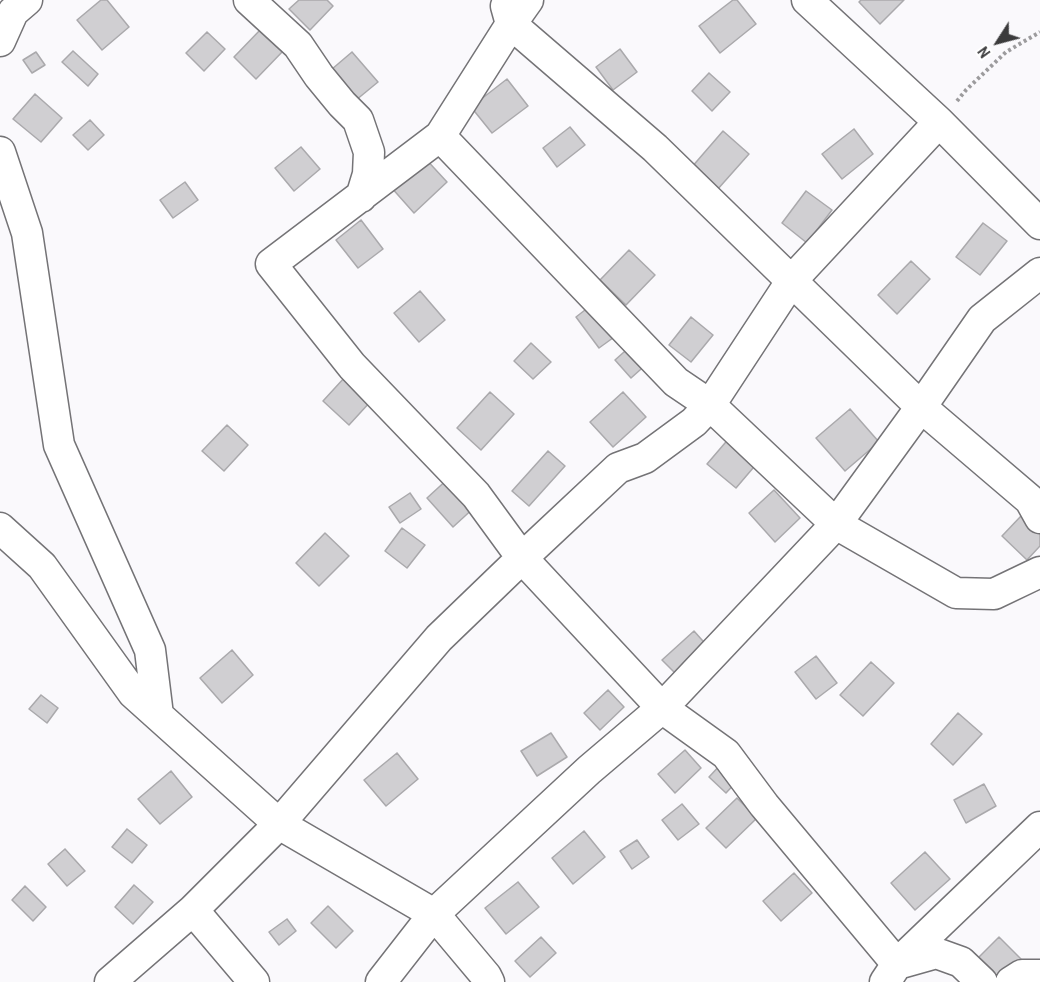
<!DOCTYPE html>
<html>
<head>
<meta charset="utf-8">
<style>
  body { margin:0 }
  #map { position:relative; width:1040px; height:982px; overflow:hidden; background:#faf9fc; font-family:"Archivo Narrow",sans-serif }
  canvas { display:block }
  .north { position:absolute; left:968px; top:12px; width:60px; height:60px; -webkit-text-stroke:4px #fff; paint-order:stroke; rotate:234deg; font-size:16px; font-weight:700; line-height:24px; text-align:center; color:#3b3b3c }
  .north::after { content:''; display:block; margin:auto; width:21px; height:27px; background:#3b3b3c; clip-path:polygon(50% 0,100% 100%,50% 72%,0 100%) }
</style>
</head>
<body>
<div id="map">
<canvas width="1040" height="982"></canvas>
<div class="north">N</div>
</div>
<script>
const c = document.querySelector('canvas').getContext('2d');
c.lineJoin = 'round';
function fillPath(path, color) { c.fillStyle = color; c.fill(path, 'evenodd'); }
const poly = rows => new Path2D(rows.map(r => 'M' + r).join(''));
function stroke(path, color, width, dash) { c.strokeStyle = color; c.lineWidth = width; c.lineCap = dash ? 'butt' : 'round'; c.setLineDash(dash || []); c.stroke(path); }
const building = poly([
  [101,0,107,0,129,27,102,50,77,20,101,0],
  [299,0,327,0,333,6,310,30,289,9,299,0],
  [733,0,737,0,756,24,720,53,699,26,733,0],
  [861,0,904,0,880,24,859,2,861,0],
  [262,28,284,50,256,79,234,57,262,28],
  [207,32,225,49,204,71,186,53,207,32],
  [620,49,637,72,613,90,596,67,620,49],
  [73,51,98,74,88,86,62,62,73,51],
  [36,52,45,65,32,73,23,60,36,52],
  [352,52,378,82,350,105,325,75,352,52],
  [709,73,730,92,712,111,692,91,709,73],
  [507,79,528,106,492,133,471,107,507,79],
  [35,94,62,118,41,142,13,119,35,94],
  [90,120,104,135,88,150,73,135,90,120],
  [570,127,585,145,557,167,543,148,570,127],
  [854,129,873,154,842,179,822,154,854,129],
  [723,131,749,154,717,190,691,168,723,131],
  [301,147,320,169,294,191,275,168,301,147],
  [423,156,447,182,414,213,390,186,423,156],
  [185,182,198,200,173,218,160,200,185,182],
  [806,191,832,210,807,243,782,223,806,191],
  [361,220,383,249,358,268,336,240,361,220],
  [983,223,1007,241,980,275,956,257,983,223],
  [629,250,655,275,626,305,600,280,629,250],
  [911,261,930,279,897,314,878,295,911,261],
  [420,291,445,320,419,342,394,313,420,291],
  [594,303,617,335,599,348,576,317,594,303],
  [691,317,713,335,691,362,669,345,691,317],
  [531,343,551,362,533,379,514,361,531,343],
  [633,344,649,362,631,378,615,360,633,344],
  [345,377,371,401,349,425,323,401,345,377],
  [490,392,514,414,481,450,457,428,490,392],
  [623,392,646,417,613,447,590,422,623,392],
  [850,409,879,442,845,471,816,438,850,409],
  [227,425,248,445,224,471,202,451,227,425],
  [731,436,759,461,736,488,707,464,731,436],
  [548,451,565,466,529,506,512,491,548,451],
  [451,476,477,505,453,527,427,498,451,476],
  [774,490,800,518,775,542,749,513,774,490],
  [410,493,421,509,400,523,389,507,410,493],
  [1021,516,1040,534,1040,546,1027,560,1002,536,1021,516],
  [402,528,425,545,407,568,385,551,402,528],
  [325,533,349,556,319,586,296,563,325,533],
  [694,631,710,649,679,677,662,660,694,631],
  [232,650,253,675,222,703,200,678,232,650],
  [816,656,837,683,816,699,795,672,816,656],
  [871,662,894,683,863,716,840,695,871,662],
  [608,690,624,707,600,730,584,713,608,690],
  [41,695,58,708,47,723,29,709,41,695],
  [958,713,982,734,953,765,931,744,958,713],
  [551,733,567,757,537,776,521,751,551,733],
  [685,750,701,768,675,793,658,774,685,750],
  [397,753,418,779,386,806,364,780,397,753],
  [722,763,739,779,726,793,709,777,722,763],
  [171,771,192,797,160,824,138,799,171,771],
  [984,784,996,806,966,823,954,800,984,784],
  [737,798,757,818,726,848,706,828,737,798],
  [682,804,699,824,678,840,662,820,682,804],
  [127,829,147,845,132,863,112,847,127,829],
  [584,831,605,857,573,884,552,858,584,831],
  [637,840,649,857,632,869,620,851,637,840],
  [65,849,85,871,67,886,48,864,65,849],
  [925,852,950,879,915,910,891,883,925,852],
  [794,873,812,893,781,921,763,901,794,873],
  [518,882,539,907,506,934,485,908,518,882],
  [134,885,153,902,133,924,115,907,134,885],
  [25,886,46,907,33,921,12,900,25,886],
  [328,906,353,931,336,948,311,923,328,906],
  [287,919,296,931,279,945,269,932,287,919],
  [541,937,556,953,530,977,515,961,541,937],
  [999,937,1021,959,998,982,973,963,999,937]
]);
fillPath(building, '#d0cfd2');
stroke(building, '#aaa9ac', 1.5);
const street = poly([
  [249,0,298,45,319,76,342,104,358,120,369,152,368,174,361,197],
  [528,0,511,24,440,136,271,264,352,366,476,495,522,558,662,708,726,754,764,805,897,964,936,953,961,962,982,982],
  [807,0,939,122,1040,224],
  [506,6,511,24,655,148,921,407,1030,500,1040,518],
  [0,41,13,12,27,0],
  [440,136,676,382,710,405,836,524,956,593,994,594,1040,572],
  [0,152,27,233,59,445,150,650,158,715],
  [0,528,42,566,133,693,279,824,434,914,486,976,489,982],
  [193,910,254,982],
  [110,982,193,910,279,824,439,638,522,558,618,468,645,458,694,422,710,405,792,280,939,122],
  [381,982,434,914,589,770,662,708,836,524,921,407,982,319,1040,273],
  [885,982,897,964,1040,827],
  [1011,982,1022,975,1040,975]
]);
stroke(street, '#747376', 33);
stroke(poly([
  [957,101,966,90,1006,52,1040,32]
]), '#9c9b9d', 4, [3, 3]);
stroke(street, '#fff', 30);
</script>
</body>
</html>
